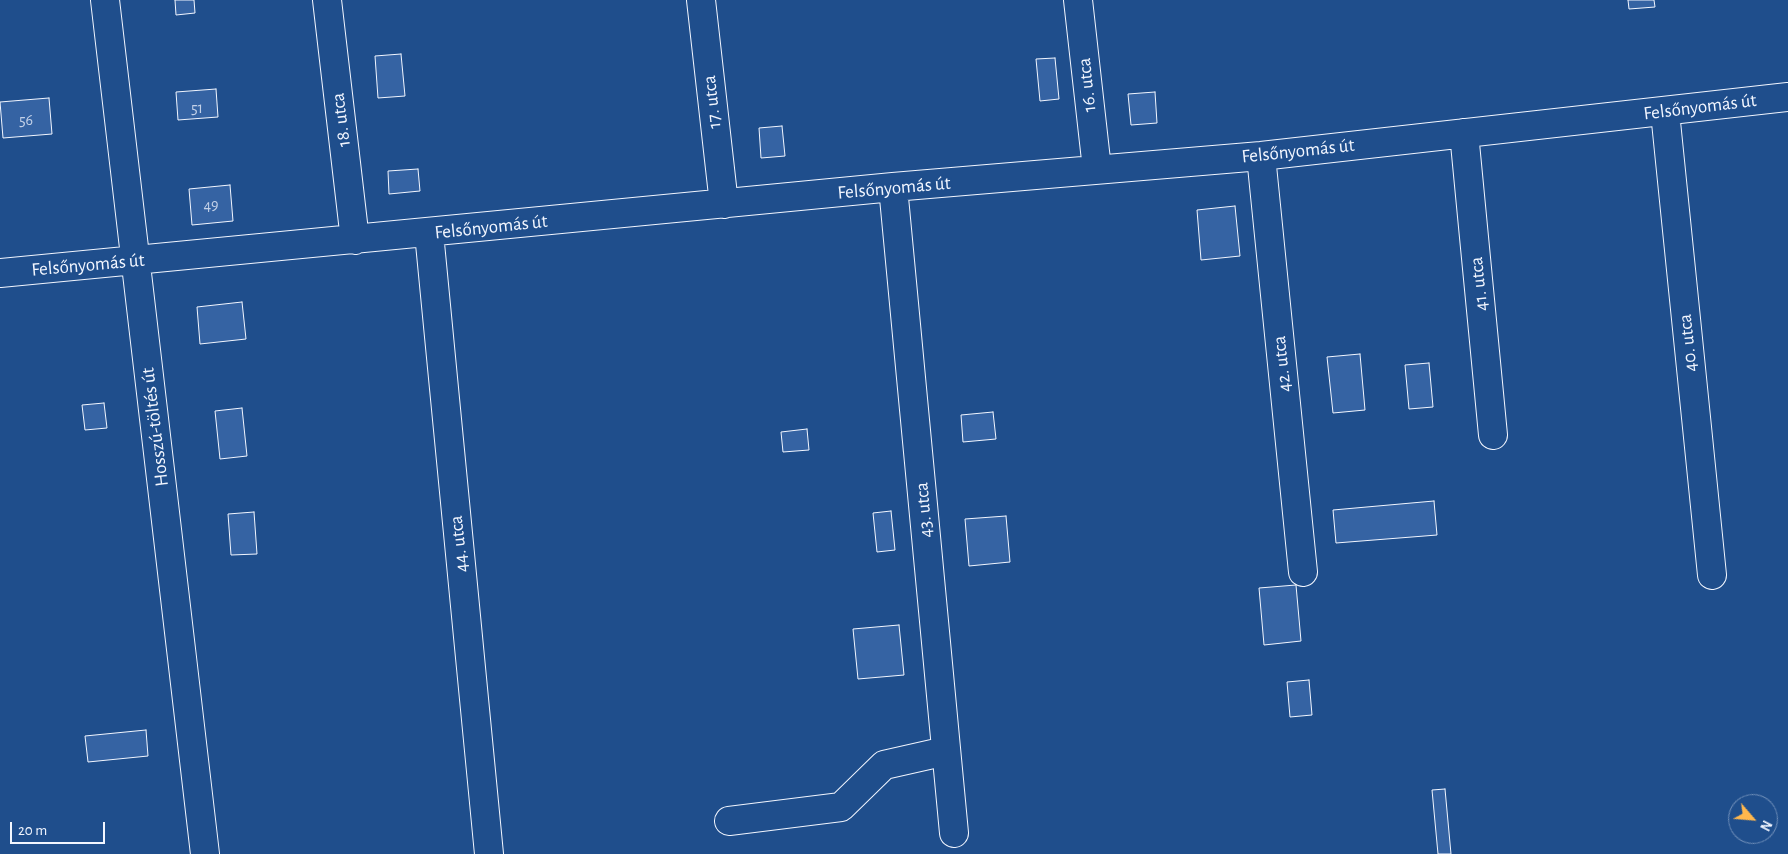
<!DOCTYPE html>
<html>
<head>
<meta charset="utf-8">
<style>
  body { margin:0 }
  #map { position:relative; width:1788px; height:854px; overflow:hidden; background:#1f4e8c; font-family:"Alegreya Sans",sans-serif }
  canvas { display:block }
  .north { position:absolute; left:1728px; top:794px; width:50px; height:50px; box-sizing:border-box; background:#1f4e8c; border:1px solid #7391ba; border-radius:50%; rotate:117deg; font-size:14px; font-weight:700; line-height:20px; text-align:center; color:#f2f6ff }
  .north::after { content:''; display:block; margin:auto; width:18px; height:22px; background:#ffb74d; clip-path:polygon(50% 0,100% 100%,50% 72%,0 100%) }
  .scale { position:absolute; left:10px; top:822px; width:95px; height:22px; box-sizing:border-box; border:2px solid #f2f6ff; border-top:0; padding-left:6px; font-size:15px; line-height:18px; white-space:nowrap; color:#f2f6ff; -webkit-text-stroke:4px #1f4e8c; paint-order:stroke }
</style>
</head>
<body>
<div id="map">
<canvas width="1788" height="854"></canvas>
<div class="north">N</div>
<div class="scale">20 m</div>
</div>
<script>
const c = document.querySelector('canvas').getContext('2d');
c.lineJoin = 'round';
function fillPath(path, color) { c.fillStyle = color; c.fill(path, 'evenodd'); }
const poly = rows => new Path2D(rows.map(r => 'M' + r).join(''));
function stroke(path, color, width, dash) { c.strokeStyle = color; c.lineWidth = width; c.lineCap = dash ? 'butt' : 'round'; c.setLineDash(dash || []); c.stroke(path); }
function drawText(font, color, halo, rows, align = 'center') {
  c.font = font + ' "Alegreya Sans",sans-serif'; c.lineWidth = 4; c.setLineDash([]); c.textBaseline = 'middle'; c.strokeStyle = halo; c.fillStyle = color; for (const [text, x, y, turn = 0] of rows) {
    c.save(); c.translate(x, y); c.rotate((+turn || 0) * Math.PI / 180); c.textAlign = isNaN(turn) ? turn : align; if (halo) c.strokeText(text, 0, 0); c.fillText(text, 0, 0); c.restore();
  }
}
const building = poly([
  [175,0,194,0,195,13,176,15,175,0],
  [1628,0,1654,0,1655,7,1629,9,1628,0],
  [401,54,405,96,378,98,375,56,401,54],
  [1055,58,1059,99,1040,101,1036,59,1055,58],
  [216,89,218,117,178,120,176,92,216,89],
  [1155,92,1157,123,1131,125,1128,94,1155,92],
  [49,98,52,134,3,138,0,102,49,98],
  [782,126,785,156,761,158,759,128,782,126],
  [418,169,420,191,389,194,388,171,418,169],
  [230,185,233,221,192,225,189,189,230,185],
  [1235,206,1240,256,1201,260,1197,210,1235,206],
  [242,302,246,339,200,344,197,307,242,302],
  [1360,354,1365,410,1333,413,1327,357,1360,354],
  [1429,363,1433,407,1409,409,1405,365,1429,363],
  [104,403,107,428,85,430,82,405,104,403],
  [242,408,247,456,220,459,215,411,242,408],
  [993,412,996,439,963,442,961,415,993,412],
  [807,429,809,450,783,452,781,432,807,429],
  [1434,501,1437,535,1336,543,1333,510,1434,501],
  [891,511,895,550,877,552,873,513,891,511],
  [254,512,257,554,231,555,228,514,254,512],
  [1006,516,1010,562,969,566,965,519,1006,516],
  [1296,585,1301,641,1264,645,1259,588,1296,585],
  [899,625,904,675,858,679,853,629,899,625],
  [1309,680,1312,715,1290,717,1287,682,1309,680],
  [146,730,148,756,88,762,85,736,146,730],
  [1445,789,1451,854,1438,854,1432,790,1445,789]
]);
fillPath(building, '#3563a3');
stroke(building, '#f2f6ff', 1);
const minor = poly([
  [105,0,205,854],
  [327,0,355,240],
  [701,0,724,204],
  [1078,0,1097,169],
  [1665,112,1712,575],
  [1464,133,1493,435],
  [1261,156,1303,572],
  [893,187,954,833],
  [429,233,489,854],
  [0,273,893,187,1261,156,1788,97],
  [729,821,841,807,884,765,946,751]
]);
stroke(minor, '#f2f6ff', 30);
stroke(minor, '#1f4e8c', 28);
drawText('16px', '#c3d1e8', null, [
  ["51",197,108],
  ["56",26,120],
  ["49",211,205]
]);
drawText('19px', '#f2f6ff', '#1f4e8c', [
  ["16. utca",1087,85,-96],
  ["17. utca",712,102,-96],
  ["Felsőnyomás út",1700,107,-7],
  ["18. utca",341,120,-97],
  ["Felsőnyomás út",1298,151,-6],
  ["Felsőnyomás út",894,188,-5],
  ["Felsőnyomás út",491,227,-6],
  ["Felsőnyomás út",88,265,-5],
  ["41. utca",1479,284,-96],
  ["40. utca",1688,343,-96],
  ["42. utca",1282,364,-96],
  ["Hosszú-töltés út",155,427,-97],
  ["43. utca",924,510,-95],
  ["44. utca",459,544,-96]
]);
</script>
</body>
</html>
